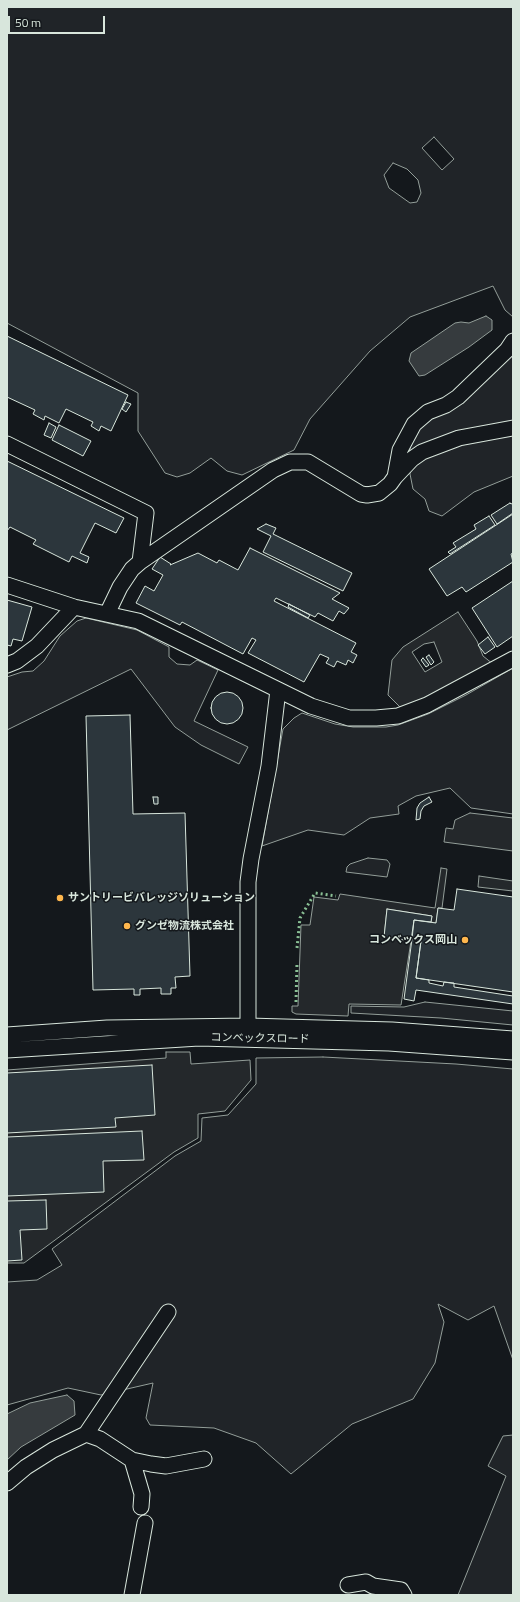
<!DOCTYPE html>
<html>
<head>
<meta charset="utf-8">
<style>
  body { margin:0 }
  #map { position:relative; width:520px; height:1602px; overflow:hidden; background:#14181c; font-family:"Titillium Web",sans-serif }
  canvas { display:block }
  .frame { position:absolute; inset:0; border:8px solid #d8e6dc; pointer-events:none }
  .scale { position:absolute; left:8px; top:16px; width:97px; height:18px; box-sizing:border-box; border:2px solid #d8e6dc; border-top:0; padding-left:5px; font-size:12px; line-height:14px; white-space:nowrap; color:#d8e6dc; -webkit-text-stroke:3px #14181c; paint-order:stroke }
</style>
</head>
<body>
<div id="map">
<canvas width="520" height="1602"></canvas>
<div class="frame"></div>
<div class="scale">50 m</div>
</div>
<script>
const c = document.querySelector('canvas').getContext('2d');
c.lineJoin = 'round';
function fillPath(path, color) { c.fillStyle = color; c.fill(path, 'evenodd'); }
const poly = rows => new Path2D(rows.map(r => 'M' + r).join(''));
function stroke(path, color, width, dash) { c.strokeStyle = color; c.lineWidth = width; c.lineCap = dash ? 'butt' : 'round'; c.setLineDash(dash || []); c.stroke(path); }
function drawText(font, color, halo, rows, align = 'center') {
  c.font = font + ' "Titillium Web","Noto Sans JP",sans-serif'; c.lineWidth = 3; c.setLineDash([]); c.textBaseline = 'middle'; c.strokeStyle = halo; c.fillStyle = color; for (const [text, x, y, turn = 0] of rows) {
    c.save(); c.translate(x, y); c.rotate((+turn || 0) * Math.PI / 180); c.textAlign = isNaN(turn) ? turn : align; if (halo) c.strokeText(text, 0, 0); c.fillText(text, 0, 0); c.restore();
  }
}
const green = poly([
  [7,7,513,7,513,317,505,310,493,286,410,317,370,351,310,419,294,450,242,475,227,471,211,458,190,473,177,477,165,473,138,431,138,393,7,323,7,7],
  [434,137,454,159,442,170,422,148,434,137],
  [393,163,407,169,418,180,421,193,417,202,410,203,389,188,384,175,393,163],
  [513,351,513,476,474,492,442,516,429,511,425,499,413,489,410,474,410,446,416,430,513,351],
  [86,618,137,630,169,647,169,657,177,664,190,665,197,660,218,670,194,721,248,747,239,764,201,745,175,727,131,669,7,730,7,677,22,672,33,671,44,661,60,636,77,621,86,618],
  [513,668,513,814,471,808,450,788,416,796,398,806,399,814,370,818,344,835,308,830,262,846,283,729,294,718,302,713,335,724,353,727,386,727,398,725,428,714,466,695,513,668],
  [368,858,387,860,390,864,387,877,346,872,347,867,350,864,368,858],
  [425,1002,513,1011,513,1025,441,1018,351,1013,351,1006,404,1007,425,1002],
  [323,1057,456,1064,513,1069,513,1360,494,1306,468,1320,438,1304,444,1322,435,1363,413,1399,352,1424,291,1474,256,1443,214,1428,150,1425,146,1418,153,1383,101,1395,68,1388,7,1405,7,1282,37,1280,62,1265,52,1249,175,1156,201,1141,202,1118,228,1115,256,1084,256,1058,323,1057],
  [513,1435,513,1595,458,1595,506,1476,488,1466,503,1436,513,1435]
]);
fillPath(green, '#202428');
stroke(green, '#939e99', 1);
const parking = poly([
  [458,612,477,641,483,656,493,664,435,696,402,709,388,695,392,660,403,647,458,612],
  [434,642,442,662,425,672,412,652,424,644,434,642],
  [470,813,513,818,513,851,444,842,446,828,453,829,455,820,470,813],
  [441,868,447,869,442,908,438,908,436,923,431,922,432,916,387,909,384,937,411,941,401,1005,349,1004,348,1016,296,1014,292,1012,292,1006,298,1006,301,925,310,925,314,897,338,900,340,894,435,908,441,868],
  [479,876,513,881,513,891,478,887,479,876],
  [166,1052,190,1052,191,1064,250,1060,251,1080,225,1111,198,1114,198,1138,174,1152,24,1263,7,1263,7,1070,166,1058,166,1052]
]);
fillPath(parking, '#24282b');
stroke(parking, '#939e99', 1);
const water = poly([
  [486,316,492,320,492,330,469,347,425,375,419,376,409,361,411,353,455,323,461,322,469,323,486,316],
  [67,1395,74,1401,75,1415,21,1447,7,1460,7,1414,30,1403,67,1395]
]);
fillPath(water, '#363b3e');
stroke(water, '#939e99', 1);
const building = poly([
  [7,336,128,395,111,431,101,426,99,431,91,426,93,422,66,409,59,423,45,416,44,420,33,414,35,410,7,397,7,336],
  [126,402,131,404,126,412,122,409,126,402],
  [49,423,56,427,51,438,44,435,49,423],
  [59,425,91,441,83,456,52,440,59,425],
  [7,461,124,518,116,533,95,523,80,553,89,557,87,563,72,556,69,562,33,544,36,540,10,527,7,531,7,461],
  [510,503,511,504,513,503,513,513,497,524,491,515,510,503],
  [513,514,513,553,511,554,513,562,466,592,462,587,447,596,429,569,513,514],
  [489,516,495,525,450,554,448,552,456,547,453,543,476,529,474,525,489,516],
  [266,524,276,528,273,534,352,573,343,591,263,552,271,536,257,529,266,524],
  [250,548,340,593,332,599,349,608,344,614,339,611,333,621,318,613,315,617,276,598,274,601,356,643,351,652,357,655,353,663,348,660,346,665,337,661,334,667,326,663,329,658,320,654,304,682,248,653,256,640,252,638,243,654,182,622,180,625,136,603,145,586,154,591,163,575,152,569,160,557,171,564,170,565,198,553,217,563,219,560,238,570,250,548],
  [513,581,513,636,497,647,472,608,513,581],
  [7,600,32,607,22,641,13,639,11,646,7,645,7,600],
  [289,604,310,615,308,618,288,607,289,604],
  [488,637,495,647,485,654,478,645,488,637],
  [429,655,434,662,431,665,426,657,429,655],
  [423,658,429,665,426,667,421,660,423,658],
  '211 708a16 16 0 1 1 32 0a16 16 0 1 1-32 0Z',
  [130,715,133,814,185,813,190,976,175,977,176,988,171,988,171,994,161,994,161,988,140,989,140,995,134,995,134,989,93,990,86,716,130,715],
  [153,797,158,797,158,804,154,804,153,797],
  [429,797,432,802,424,806,421,811,420,819,416,820,417,808,420,803,429,797],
  [457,889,513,897,513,992,416,978,421,941,412,939,414,920,436,923,438,908,454,910,457,889],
  [387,909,432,916,431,922,414,920,411,941,384,937,387,909],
  [412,939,421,941,416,978,429,980,429,983,443,986,444,982,454,983,454,987,513,996,513,1004,416,990,414,1001,404,999,412,939],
  [152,1065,155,1115,115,1118,116,1127,7,1133,7,1073,152,1065],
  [142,1131,144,1160,103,1161,104,1192,7,1196,7,1137,142,1131],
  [46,1200,47,1229,20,1230,22,1260,7,1261,7,1201,46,1200]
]);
fillPath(building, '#2c363c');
stroke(building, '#d8e6dc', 1);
const minor = poly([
  [7,444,146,513,140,562],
  [395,477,412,459,422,452,459,438,513,428],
  [7,585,74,607,138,621,311,706,349,718,376,718,398,716,427,705,513,659],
  [107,614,120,587,132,569,140,562,273,470,290,462,308,462,361,494,367,495,379,493,390,484,395,477,400,450,414,424,428,412,446,405,458,397,507,350,513,341],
  [7,665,17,661,37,646,74,607],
  [248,1026,248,882,251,859,269,766,278,690],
  [7,1035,107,1028,248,1026,392,1030,513,1039],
  [7,1050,199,1038,389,1043,513,1052],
  [86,1434,168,1312],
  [132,1460,142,1494,141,1507],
  [7,1483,26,1467,53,1450,86,1434,100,1439,132,1460,151,1464,166,1466,204,1459],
  [348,1585,366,1582,373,1586,401,1590,404,1595],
  [132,1595,145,1523]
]);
stroke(minor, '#d8e6dc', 17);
stroke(minor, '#14181c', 15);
stroke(poly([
  [297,948,300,918,315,893,336,896],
  [296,1002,297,963]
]), '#8ac095', 3, [2, 3]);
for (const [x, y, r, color] of [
  [60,898,4,"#ffb74d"],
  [127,926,4,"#ffb74d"],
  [465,940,4,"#ffb74d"]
]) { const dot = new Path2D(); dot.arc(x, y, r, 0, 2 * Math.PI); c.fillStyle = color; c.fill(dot); stroke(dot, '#14181c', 1.5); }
drawText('bold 11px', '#d8e6dc', '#14181c', [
  ["サントリービバレッジソリューション",68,898],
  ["グンゼ物流株式会社",135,926],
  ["コンベックス岡山",457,940,"right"]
], 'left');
drawText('11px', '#d8e6dc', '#14181c', [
  ["コンベックスロード",260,1039,1]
]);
</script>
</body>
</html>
